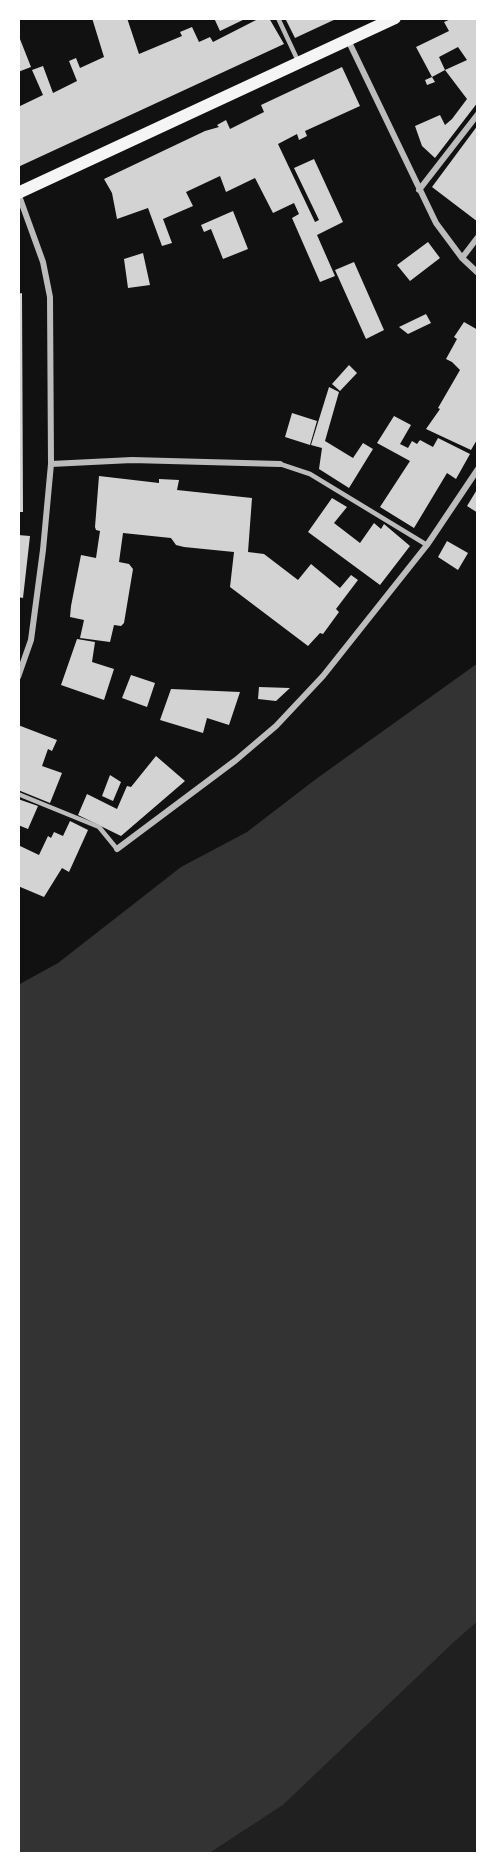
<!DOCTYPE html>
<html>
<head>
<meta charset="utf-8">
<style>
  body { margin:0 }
  #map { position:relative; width:496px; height:1872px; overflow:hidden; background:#111; font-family:Raleway,sans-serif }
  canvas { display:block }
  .frame { position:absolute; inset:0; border:20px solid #fff; pointer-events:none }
</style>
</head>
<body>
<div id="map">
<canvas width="496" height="1872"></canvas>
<div class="frame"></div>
</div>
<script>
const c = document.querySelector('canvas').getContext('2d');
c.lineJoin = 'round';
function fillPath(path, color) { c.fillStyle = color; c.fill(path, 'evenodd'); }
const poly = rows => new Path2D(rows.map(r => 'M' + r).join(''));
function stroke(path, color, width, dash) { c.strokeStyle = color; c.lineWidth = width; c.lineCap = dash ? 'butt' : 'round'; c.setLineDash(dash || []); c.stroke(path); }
fillPath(poly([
  [478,1621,478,1854,208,1854,283,1805,454,1642]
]), '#202020');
fillPath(poly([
  [478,663,478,1621,454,1642,283,1805,208,1854,18,1854,18,985,58,963,181,867,247,832,316,779]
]), '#333');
fillPath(poly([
  [92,18,127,18,139,54,182,36,180,32,192,27,199,42,210,37,213,42,260,18,269,18,284,44,18,167,18,107,43,95,32,70,43,66,53,93,77,81,69,61,76,58,80,68,104,57],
  [214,18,247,18,220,31],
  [285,18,338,18,295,38],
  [453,18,478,18,478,102,435,158,422,146,415,126,440,115,445,125,452,119,467,99,445,70,467,60,458,47,439,57,445,70,432,77,435,82,427,85,425,80,432,77,416,47,449,31,444,22],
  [18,34,31,67,18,72],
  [342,67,360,106,305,131,307,136,299,140,297,134,278,144,315,222,319,220,294,168,314,159,343,222,317,235,335,276,320,282,292,218,299,214,294,203,273,213,255,178,226,192,220,176,186,192,193,206,163,219,172,243,162,246,148,208,117,219,112,193,104,179,205,131,219,127,217,125,226,120,230,129,264,112,261,105],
  [478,125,478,222,432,187],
  [233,211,248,249,223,259,211,229,204,232,201,225],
  [428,242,440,258,410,281,397,265],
  [143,253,150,285,128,288,124,259],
  [354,262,384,330,366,339,335,270],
  [22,293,23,512,18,512,18,294],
  [426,314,431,323,408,334,399,327],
  [464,322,478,330,478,438,471,450,426,429,440,409,438,408,460,370,452,362,446,359,457,339,454,337],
  [349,365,357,373,340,391,332,384],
  [329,387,339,392,325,441,353,458,363,443,373,449,349,488,319,469,322,448,311,445],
  [292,413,317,421,310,445,285,437],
  [394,416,411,425,400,444,408,448,412,441,417,444,420,440,433,447,438,438,470,454,456,479,447,473,414,528,380,507,410,461,377,443],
  [99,476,159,483,159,479,179,480,177,490,252,498,248,552,264,554,298,580,311,564,340,588,351,575,358,580,336,609,339,612,323,634,320,633,308,646,230,587,234,552,184,547,176,545,171,538,123,533,119,562,129,564,133,569,124,623,121,626,114,625,110,642,80,638,84,620,70,617,71,606,81,555,96,558,100,531,96,530,95,527],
  [478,488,478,513,467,506],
  [332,498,347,507,334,523,360,543,374,523,381,529,384,524,410,546,380,585,308,532],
  [18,535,30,536,23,598,18,597],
  [447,541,468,553,458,570,438,557],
  [77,639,95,642,92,662,114,669,104,700,61,685],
  [131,675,155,683,147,707,122,698],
  [259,687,290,688,276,701,258,699],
  [171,689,240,692,229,725,207,718,203,733,160,720],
  [18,725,57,740,52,751,48,749,42,766,62,773,50,803,18,790],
  [156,756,185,781,121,836,78,815,87,794,117,809,127,786,131,787],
  [110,775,121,782,113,801,102,796],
  [18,799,38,806,28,829,18,825],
  [70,821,88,830,69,872,62,868,44,897,18,886,18,845,39,855,48,836,51,838,54,832,63,836]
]), '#d3d3d3');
stroke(poly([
  [278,18,299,63],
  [280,464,310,474,427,545],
  [18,794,99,827,117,849]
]), '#bcbcbc', 4.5);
stroke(poly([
  [348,40,436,223,462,258,478,273],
  [419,190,478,114],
  [462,258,478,237],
  [51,464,132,460,280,464],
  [18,677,31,640,43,550,51,464,50,297,43,262,18,193],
  [117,849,236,760,276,726,323,676,427,545,478,469]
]), '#bcbcbc', 6);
stroke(poly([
  [18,193,395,18]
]), '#f5f5f5', 12);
</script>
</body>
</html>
